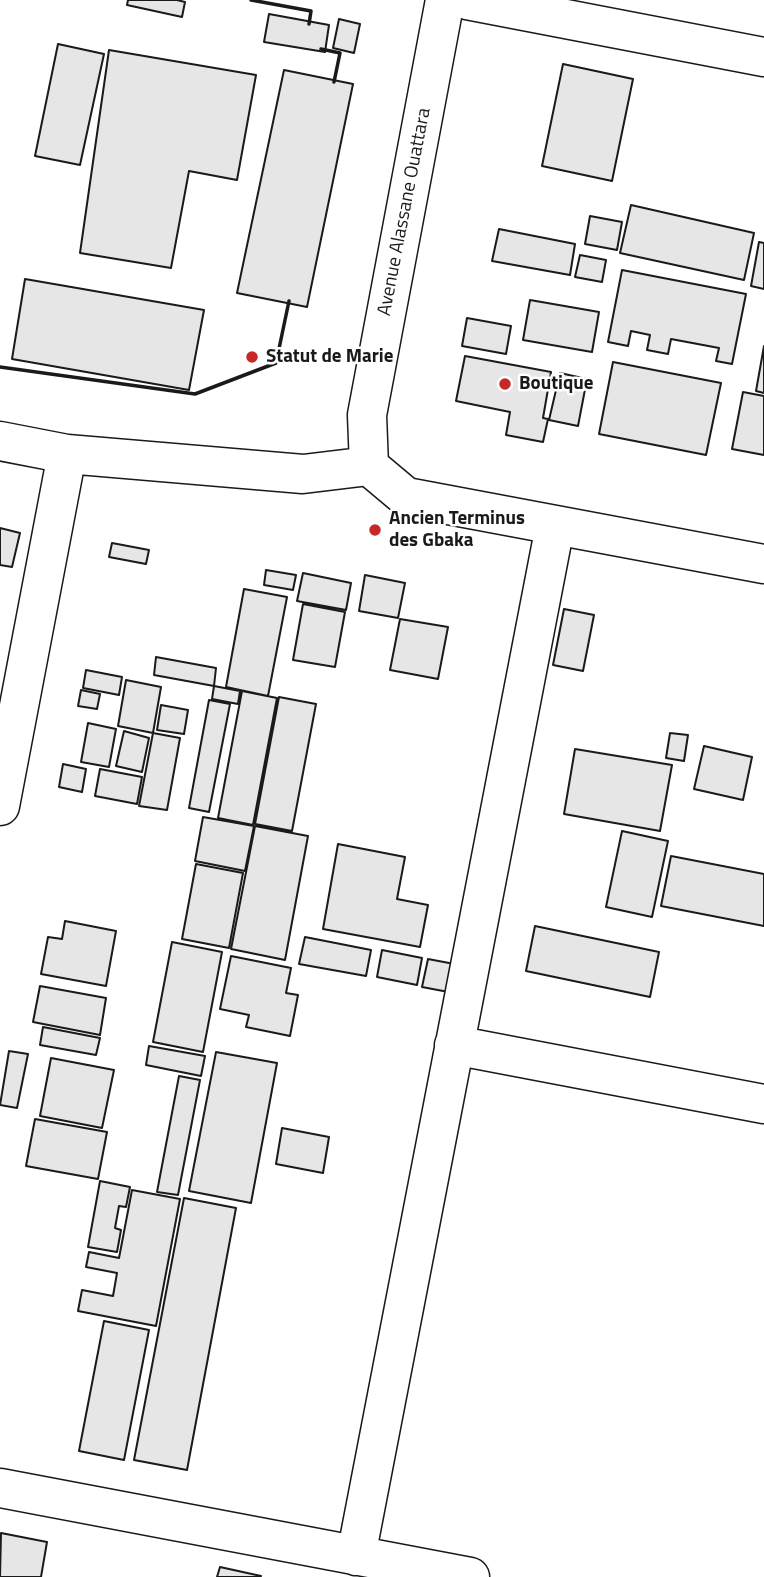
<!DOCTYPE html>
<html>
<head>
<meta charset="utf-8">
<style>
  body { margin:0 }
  canvas { display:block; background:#fff }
</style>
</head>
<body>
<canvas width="764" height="1577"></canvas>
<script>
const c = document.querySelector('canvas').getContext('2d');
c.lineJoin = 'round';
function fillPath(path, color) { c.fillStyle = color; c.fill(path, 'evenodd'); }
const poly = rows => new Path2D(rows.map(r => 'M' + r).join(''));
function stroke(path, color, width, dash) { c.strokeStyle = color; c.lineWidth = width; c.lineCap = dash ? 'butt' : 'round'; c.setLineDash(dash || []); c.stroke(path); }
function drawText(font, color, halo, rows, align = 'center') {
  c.font = font + ' "Titillium Web",sans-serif'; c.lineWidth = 5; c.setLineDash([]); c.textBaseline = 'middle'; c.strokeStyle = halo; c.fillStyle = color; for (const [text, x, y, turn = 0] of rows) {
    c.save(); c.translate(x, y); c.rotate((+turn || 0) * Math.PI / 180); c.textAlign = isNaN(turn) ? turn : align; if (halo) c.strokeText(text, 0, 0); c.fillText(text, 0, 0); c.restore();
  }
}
const building = poly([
  [128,0,177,0,185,2,182,17,127,5,128,0],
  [269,14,329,25,325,52,264,42,269,14],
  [339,19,360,24,354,53,333,48,339,19],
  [58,44,104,54,80,165,35,156,58,44],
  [109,50,256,75,237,180,189,171,171,268,80,253,109,50],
  [563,64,633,79,612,181,542,166,563,64],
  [284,70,353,84,307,307,237,293,284,70],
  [631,205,754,233,744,280,620,253,631,205],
  [590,216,622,222,617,250,585,244,590,216],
  [499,229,575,244,570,275,492,261,499,229],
  [759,242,764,243,764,289,751,286,759,242],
  [580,255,606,260,602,282,575,277,580,255],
  [622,270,746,294,732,364,716,361,719,348,671,339,668,354,647,350,650,335,631,331,628,346,608,342,622,270],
  [25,279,204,310,189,390,12,359,25,279],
  [530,300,599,312,592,352,523,340,530,300],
  [467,318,511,326,506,354,462,346,467,318],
  [764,346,764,393,756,391,764,346],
  [465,356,551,372,543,418,548,419,543,442,506,435,510,412,456,401,465,356],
  [613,362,721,383,706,455,599,434,613,362],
  [560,373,587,379,578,426,549,420,560,373],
  [743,392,764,396,764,455,732,449,743,392],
  [0,528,20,533,12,567,0,565,0,528],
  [112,543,149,550,146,564,109,557,112,543],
  [266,570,296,575,293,590,264,585,266,570],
  [303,573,351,583,346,610,297,601,303,573],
  [365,575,405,583,398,618,359,611,365,575],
  [244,589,287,597,268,696,226,687,244,589],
  [303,604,345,612,335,667,293,660,303,604],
  [564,609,594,615,583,671,553,665,564,609],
  [400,619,448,627,438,679,390,670,400,619],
  [156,657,216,668,214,686,154,675,156,657],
  [86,670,122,677,119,695,83,688,86,670],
  [126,680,161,687,153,733,118,726,126,680],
  [214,686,240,691,238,704,212,699,214,686],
  [81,690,100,694,97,709,78,706,81,690],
  [242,691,277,698,253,825,218,818,242,691],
  [279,697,316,704,292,831,255,824,279,697],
  [209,700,230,704,209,812,189,808,209,700],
  [161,705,188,710,184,734,157,730,161,705],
  [88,723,116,729,109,767,81,762,88,723],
  [124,731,149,738,142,772,116,766,124,731],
  [153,733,180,738,167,810,139,806,153,733],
  [670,733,688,735,684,761,666,758,670,733],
  [704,746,752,757,743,800,694,789,704,746],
  [575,749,672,765,660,831,564,814,575,749],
  [63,764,86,769,82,792,59,787,63,764],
  [100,769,142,777,137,804,95,796,100,769],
  [203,817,254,826,245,871,195,861,203,817],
  [255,826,308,836,285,960,231,949,255,826],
  [622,831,668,841,652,917,606,907,622,831],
  [338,844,405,857,397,899,428,905,420,947,323,929,338,844],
  [671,856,764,874,764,926,661,906,671,856],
  [196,864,243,873,229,948,182,939,196,864],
  [65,921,116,931,106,986,41,974,48,937,62,939,65,921],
  [535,926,659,952,650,997,526,971,535,926],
  [305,937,371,950,366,976,299,964,305,937],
  [172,942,222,952,203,1052,153,1042,172,942],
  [382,950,422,958,417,985,377,977,382,950],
  [231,956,291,968,286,993,298,995,290,1036,246,1027,249,1015,220,1009,231,956],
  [428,959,465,966,459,994,422,987,428,959],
  [40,986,106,998,100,1035,33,1022,40,986],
  [43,1027,100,1038,96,1055,40,1045,43,1027],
  [149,1046,205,1056,201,1076,146,1065,149,1046],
  [9,1051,28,1054,17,1108,0,1105,9,1051],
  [216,1052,277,1063,251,1203,189,1191,216,1052],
  [51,1058,114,1070,102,1128,40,1116,51,1058],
  [179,1076,200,1080,178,1195,157,1192,179,1076],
  [35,1119,107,1132,98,1179,26,1166,35,1119],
  [282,1128,329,1137,323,1173,276,1164,282,1128],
  [100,1181,130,1187,126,1207,119,1206,115,1228,121,1230,117,1252,88,1247,100,1181],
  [132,1190,180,1199,156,1326,78,1311,82,1290,113,1296,117,1273,86,1267,89,1252,119,1258,132,1190],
  [184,1198,236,1208,187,1470,134,1460,184,1198],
  [104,1321,149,1330,124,1460,79,1451,104,1321],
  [1,1533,47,1542,41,1577,0,1577,1,1533],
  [220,1567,261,1576,260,1577,217,1577,220,1567]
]);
fillPath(building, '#e6e6e6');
stroke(building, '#1a1a1a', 2);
const minor = poly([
  [467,0,764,57],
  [0,441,67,454,303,474,369,466,406,497,764,564],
  [369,466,367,415,445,0],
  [0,806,67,454],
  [454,1045,764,1104],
  [0,1488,470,1577],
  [356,1556,555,526]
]);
stroke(minor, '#1a1a1a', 41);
stroke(minor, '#fff', 38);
stroke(poly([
  [251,0,311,11,309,24],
  [321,49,340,53,334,82],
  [0,367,195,394,276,363,289,301]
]), '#1a1a1a', 3.5);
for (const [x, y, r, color] of [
  [252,357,7,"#c62828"],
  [505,384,7,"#c62828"],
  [375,530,7,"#c62828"]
]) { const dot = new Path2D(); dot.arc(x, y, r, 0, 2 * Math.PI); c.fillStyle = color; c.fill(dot); stroke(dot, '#fff', 2.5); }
drawText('19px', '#1a1a1a', '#fff', [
  ["Avenue Alassane Ouattara",405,212,-79]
]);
drawText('bold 19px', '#1a1a1a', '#fff', [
  ["Statut de Marie",266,357],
  ["Boutique",519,384],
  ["Ancien Terminus",389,519],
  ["des Gbaka",389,541]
], 'left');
</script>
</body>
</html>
